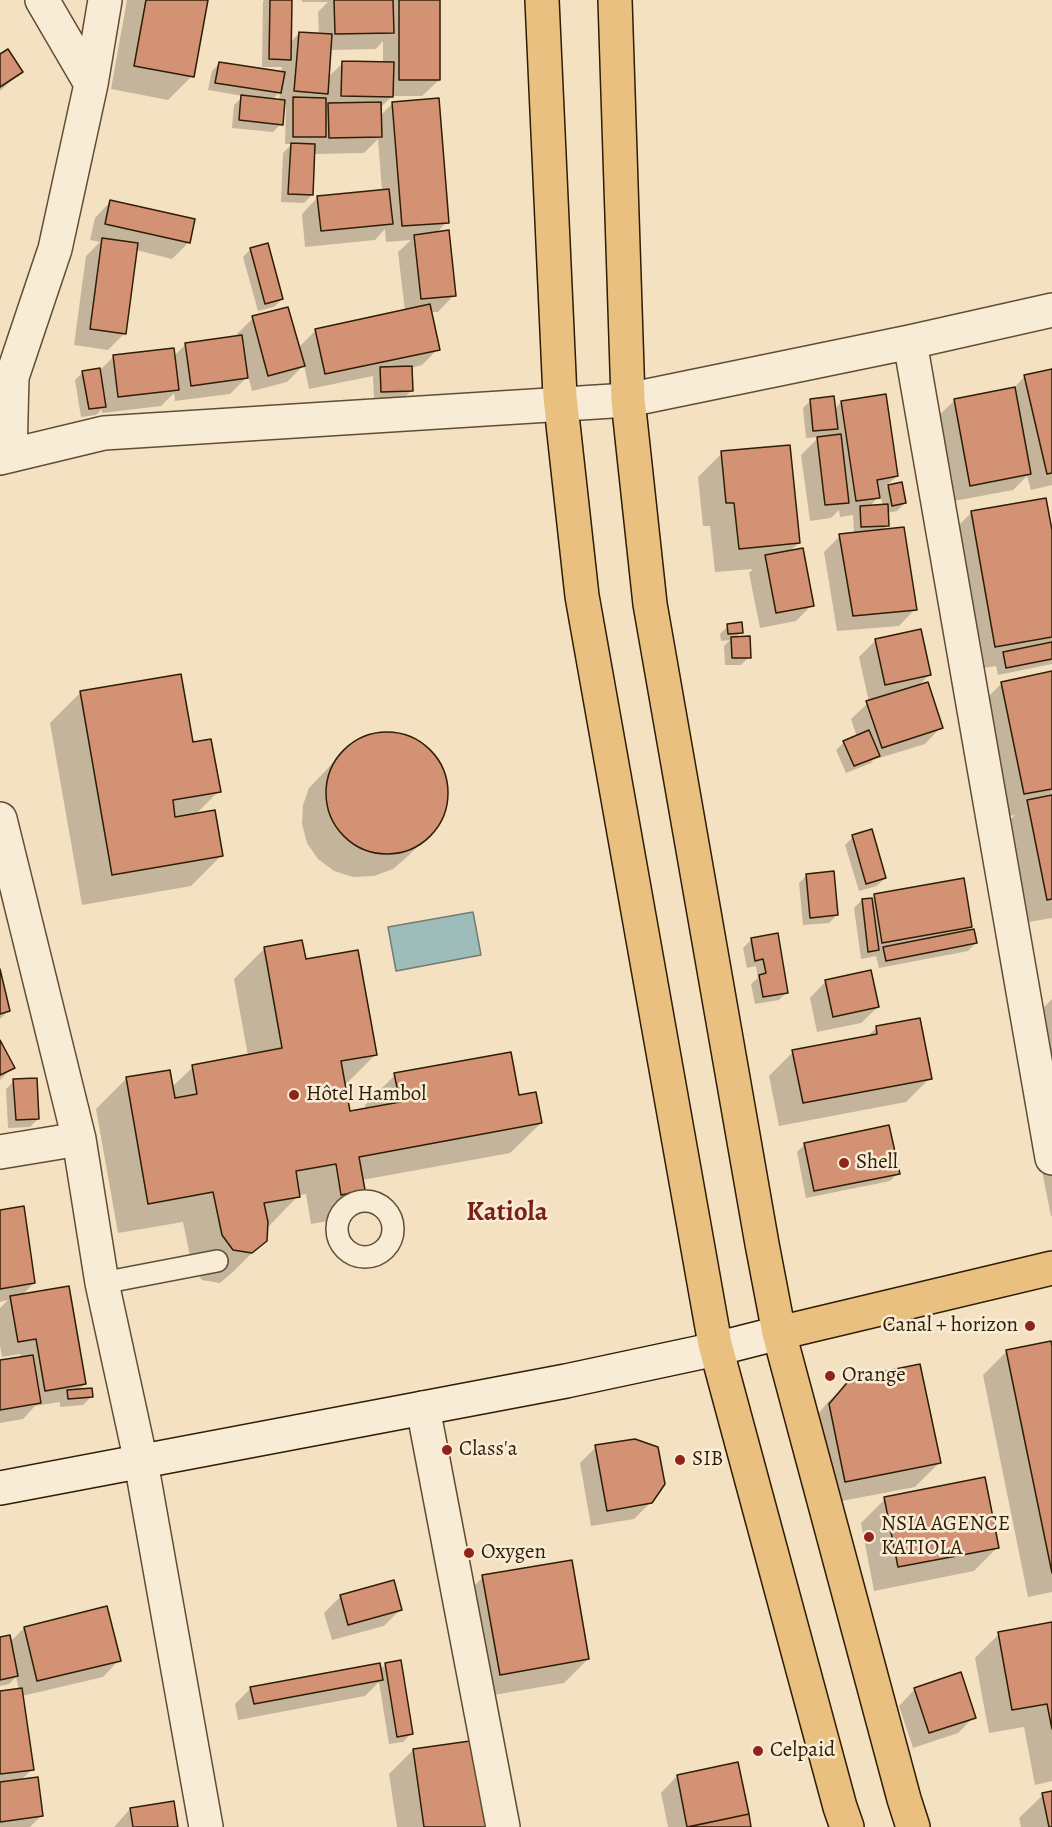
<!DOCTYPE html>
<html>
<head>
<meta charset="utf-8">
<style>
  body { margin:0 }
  canvas { display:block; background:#f4e1c2 }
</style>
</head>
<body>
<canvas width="1052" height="1827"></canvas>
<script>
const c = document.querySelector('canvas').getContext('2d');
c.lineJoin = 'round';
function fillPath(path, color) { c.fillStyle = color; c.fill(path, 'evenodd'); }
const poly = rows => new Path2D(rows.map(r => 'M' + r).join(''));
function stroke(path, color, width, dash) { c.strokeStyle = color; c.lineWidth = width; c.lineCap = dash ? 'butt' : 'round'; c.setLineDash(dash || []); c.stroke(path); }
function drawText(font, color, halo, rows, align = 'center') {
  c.font = font + ' Alegreya,serif'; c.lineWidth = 5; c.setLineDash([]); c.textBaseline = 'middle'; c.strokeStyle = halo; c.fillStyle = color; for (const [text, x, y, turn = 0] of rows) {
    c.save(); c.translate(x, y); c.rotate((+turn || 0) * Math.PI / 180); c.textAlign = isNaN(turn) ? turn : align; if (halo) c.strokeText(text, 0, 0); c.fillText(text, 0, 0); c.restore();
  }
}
const water = poly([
  [473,912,481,955,396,971,388,927,473,912]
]);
fillPath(water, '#9ebcba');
stroke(water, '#727c71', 1.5);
fillPath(poly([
  [127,0,206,0,192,76,168,100,111,89],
  [264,0,290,0,290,43,299,33,319,35,318,12,328,2,302,2,302,0,439,0,439,80,422,96,392,96,379,109,380,116,393,103,447,222,436,233,454,295,438,312,430,312,438,349,422,365,411,368,412,390,404,398,374,399,373,376,309,389,304,365,287,382,252,391,248,376,230,394,175,401,174,393,161,406,102,413,102,409,96,415,81,417,75,380,83,372,99,371,114,356,173,357,186,344,237,337,237,334,253,318,298,348,316,330,405,311,398,252,411,240,386,242,385,229,375,240,305,247,302,214,318,197,382,191,378,139,364,153,314,154,312,195,304,203,281,202,283,153,292,144,285,144,286,104,283,104,281,124,273,132,232,128,234,105,243,96,208,90,212,71,220,63,281,73,282,67,262,67,263,2],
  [383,41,383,63,343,63,328,77,330,50,376,49],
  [280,92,279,101,272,100],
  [0,56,21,72,0,91],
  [111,201,189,242,172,259,136,250,125,333,108,350,74,345,86,256,100,242,90,240,95,218],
  [251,249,282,299,274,307,258,311,243,257],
  [1052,371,1052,485,1031,490,1027,476,1013,490,954,501,938,416,955,400,1013,389,1025,376],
  [811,400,834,410,841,402,897,476,885,487,901,484,905,503,897,511,887,513,888,525,882,531,915,609,899,626,837,631,824,552,840,536,854,534,853,515,840,517,839,510,831,518,810,521,801,455,819,437,806,438,803,408],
  [880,495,883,506,869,507],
  [722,453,799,543,789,552,812,605,796,621,760,628,749,573,753,569,715,572,710,526,703,526,698,477],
  [971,513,1052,538,1052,664,998,675,996,666,971,670,948,536],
  [728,626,741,632,735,638,749,657,741,665,725,665,724,646,730,640,721,641,720,634],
  [876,640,929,675,917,687,941,727,925,744,873,760,871,763,846,773,836,750,844,742,857,737,851,719,869,702,859,657],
  [1052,673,1052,918,1023,923,1004,825,1015,815,1000,817,978,707,1002,683],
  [80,693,192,744,219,791,195,815,222,855,191,886,82,905,50,723],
  [381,733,401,734,420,742,435,756,445,774,448,794,444,814,433,831,408,856,393,869,374,876,353,877,334,871,318,859,307,843,302,824,303,805,309,788,347,748,362,738],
  [853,837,885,878,877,886,859,891,845,845],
  [807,875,837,915,829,923,803,925,799,883],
  [874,896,970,926,965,932,976,943,968,951,879,968,876,956,861,959,854,908,862,900,871,899],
  [751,940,787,992,779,1000,755,1004,751,984,758,978,756,966,747,968,743,948],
  [264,949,305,961,375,1055,344,1086,349,1112,366,1109,365,1105,395,1075,518,1097,541,1123,510,1153,362,1180,364,1189,333,1220,311,1224,306,1194,299,1195,268,1227,266,1227,265,1240,234,1271,220,1283,202,1280,192,1266,183,1222,118,1233,96,1109,126,1079,168,1071,171,1088,193,1067,248,1056,234,979],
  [0,976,8,1011,0,1019],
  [826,981,878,1007,861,1023,817,1032,810,998],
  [1052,999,1052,1080,1037,1014],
  [877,1027,930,1078,906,1102,779,1126,769,1076,793,1052,867,1037],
  [0,1043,13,1067,0,1080],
  [14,1081,38,1119,30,1127,8,1128,6,1089],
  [1052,1089,1052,1216,1051,1216,1030,1111],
  [805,1144,898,1173,890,1181,806,1198,797,1152],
  [0,1211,34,1283,21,1296,85,1384,78,1391,91,1397,83,1405,60,1407,60,1402,35,1406,23,1419,0,1423,0,1361,21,1358,20,1354,2,1357,0,1345,0,1308,8,1300,0,1302],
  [1007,1351,1052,1353,1052,1592,1028,1597,983,1375],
  [852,1379,939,1463,915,1487,821,1505,806,1429,827,1403],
  [596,1447,651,1502,634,1519,591,1526,580,1463],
  [885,1499,998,1547,974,1571,874,1591,861,1523],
  [483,1577,588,1659,564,1683,476,1698,459,1601],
  [393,1582,401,1609,384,1626,332,1640,324,1613,340,1597],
  [1052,1623,1052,1781,1035,1785,1024,1727,989,1733,975,1658,999,1634],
  [24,1628,119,1660,103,1677,22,1696,32,1769,20,1781,41,1816,30,1827,0,1827,0,1693,19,1690,16,1677,9,1684,0,1686,0,1639,10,1642],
  [386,1664,411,1734,403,1742,389,1744,379,1682,365,1696,238,1720,235,1704,251,1688,380,1670],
  [915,1689,974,1717,958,1733,913,1748,899,1706],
  [413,1750,488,1827,397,1827,389,1774],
  [737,1764,750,1827,668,1827,661,1793,677,1776],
  [1052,1792,1052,1827,1021,1827,1019,1818,1043,1795],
  [130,1809,176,1827,114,1827]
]), '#0003');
const building = poly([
  [146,0,208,0,194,77,134,66,146,0],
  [270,0,292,0,291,60,269,59,270,0],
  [334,0,393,0,394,33,335,34,334,0],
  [399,0,440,0,440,80,399,80,399,0],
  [299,32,332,34,328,94,294,91,299,32],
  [8,49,23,72,0,87,0,54,8,49],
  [342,61,394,62,393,97,341,96,342,61],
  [219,62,285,72,281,93,215,83,219,62],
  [241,95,285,100,283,125,239,120,241,95],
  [293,97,326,98,326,137,293,137,293,97],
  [439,98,449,223,402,226,392,102,439,98],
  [381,102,382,137,329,138,328,103,381,102],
  [291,143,315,144,313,195,288,194,291,143],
  [389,189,393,224,321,231,317,196,389,189],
  [110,200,195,219,190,243,105,224,110,200],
  [449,230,456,296,421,299,414,235,449,230],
  [102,238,138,243,126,334,90,329,102,238],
  [268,243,283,299,265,304,250,248,268,243],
  [430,304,440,350,325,374,315,329,430,304],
  [288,307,305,366,268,376,252,316,288,307],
  [242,335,248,378,191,386,185,343,242,335],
  [174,348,179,390,118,397,113,355,174,348],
  [412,366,413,391,381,392,380,367,412,366],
  [100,368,106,407,89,409,82,371,100,368],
  [1052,369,1052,473,1047,474,1024,375,1052,369],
  [1015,387,1031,474,970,486,954,399,1015,387],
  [886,394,898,476,877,480,880,498,856,501,841,401,886,394],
  [834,396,838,429,813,431,810,399,834,396],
  [841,434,849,503,825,505,817,437,841,434],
  [790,445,800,543,739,549,734,503,726,503,721,451,790,445],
  [902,482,906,503,892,506,888,485,902,482],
  [1046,498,1052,530,1052,637,995,647,971,511,1046,498],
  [888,504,889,526,861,527,860,506,888,504],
  [904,527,917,610,853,616,839,534,904,527],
  [803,548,814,606,776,613,765,555,803,548],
  [742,622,743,633,728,634,727,624,742,622],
  [921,629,931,675,885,685,875,639,921,629],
  [750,636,751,658,732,658,731,637,750,636],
  [1052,642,1052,659,1006,668,1003,652,1052,642],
  [1052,671,1052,789,1024,794,1001,682,1052,671],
  [181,674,193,742,211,739,221,792,173,800,175,817,215,810,223,856,112,875,80,691,181,674],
  [928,682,943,728,882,748,866,701,928,682],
  [869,730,880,756,854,766,843,741,869,730],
  '326 793a61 61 0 1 1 122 0a61 61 0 1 1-122 0Z',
  [1052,795,1052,899,1047,900,1027,800,1052,795],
  [872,829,886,878,866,884,852,835,872,829],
  [834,871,838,915,810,918,806,874,834,871],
  [964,878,972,927,882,943,874,894,964,878],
  [872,898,879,950,868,952,862,899,872,898],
  [974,929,977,943,886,961,883,947,974,929],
  [778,933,788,993,763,997,759,975,766,973,763,959,755,961,751,938,778,933],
  [302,940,306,959,358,950,377,1055,341,1061,350,1111,400,1102,394,1073,511,1052,519,1095,536,1092,542,1123,359,1157,365,1190,341,1195,336,1164,296,1171,300,1197,264,1203,268,1222,267,1241,252,1253,233,1250,222,1235,213,1192,148,1204,126,1077,170,1070,175,1098,197,1094,192,1065,282,1048,264,947,302,940],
  [0,969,10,1011,0,1014,0,969],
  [871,970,879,1007,833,1017,825,980,871,970],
  [920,1018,932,1079,803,1103,792,1050,877,1034,876,1026,920,1018],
  [0,1040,15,1068,0,1075,0,1040],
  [37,1078,39,1119,16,1120,13,1079,37,1078],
  [889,1125,900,1174,814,1191,804,1143,889,1125],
  [24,1206,35,1283,0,1289,0,1210,24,1206],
  [69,1286,86,1384,45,1391,36,1339,18,1342,10,1296,69,1286],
  [1051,1341,1052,1346,1052,1573,1006,1350,1051,1341],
  [33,1355,41,1403,0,1410,0,1360,33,1355],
  [920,1364,941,1463,845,1482,829,1404,851,1378,920,1364],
  [92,1388,93,1397,68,1399,67,1390,92,1388],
  [635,1439,658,1447,665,1484,652,1503,607,1511,595,1445,635,1439],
  [985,1477,999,1548,898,1567,884,1497,985,1477],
  [572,1560,589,1659,500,1675,482,1575,572,1560],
  [394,1580,402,1610,348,1625,340,1595,394,1580],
  [107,1606,121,1661,37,1681,24,1627,107,1606],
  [1052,1622,1052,1729,1047,1704,1012,1710,998,1632,1052,1622],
  [10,1635,18,1676,0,1680,0,1637,10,1635],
  [401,1660,413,1734,397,1737,385,1663,401,1660],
  [380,1663,383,1680,254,1704,250,1687,380,1663],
  [961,1672,976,1718,929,1733,914,1688,961,1672],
  [22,1688,34,1770,0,1774,0,1691,22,1688],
  [477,1740,490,1827,424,1827,413,1749,477,1740],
  [738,1762,749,1814,687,1827,677,1775,738,1762],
  [38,1777,43,1816,0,1822,0,1782,38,1777],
  [1052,1791,1052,1827,1049,1827,1042,1793,1052,1791],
  [174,1801,178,1827,133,1827,130,1808,174,1801],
  [749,1814,751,1827,688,1827,749,1814]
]);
fillPath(building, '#d49275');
stroke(building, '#2f1d04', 1.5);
const lane = poly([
  '337 1229a28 28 0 1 1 56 0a28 28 0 1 1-56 0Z',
  [102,1283,217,1261]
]);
const street = poly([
  [42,0,91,84],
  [910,342,1052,1158],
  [10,455,12,377,55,249,91,84,105,0],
  [0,458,104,433,628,400,910,342,1052,310],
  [0,819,79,1139,102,1283,141,1462,206,1827],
  [0,1152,79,1139],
  [423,1408,503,1827]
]);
const secondary = poly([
  [0,1488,566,1381,716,1349,779,1333]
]);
const primary = poly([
  [779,1333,1052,1268]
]);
const highway = poly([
  [542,0,560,397,582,596,715,1344,840,1807,847,1827],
  [615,0,628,400,650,604,762,1244,779,1333,904,1799,913,1827]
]);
stroke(lane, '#604e34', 24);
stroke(street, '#604e34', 36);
stroke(secondary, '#2f1d04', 36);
stroke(primary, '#2f1d04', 36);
stroke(highway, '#2f1d04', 36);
stroke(lane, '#f8ecd7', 21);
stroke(street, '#f8ecd7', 33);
stroke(secondary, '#f8ecd7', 33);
stroke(primary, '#eac081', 33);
stroke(highway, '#eac081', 33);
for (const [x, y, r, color] of [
  [294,1095,6,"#8f2418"],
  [844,1163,6,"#8f2418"],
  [1030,1326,6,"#8f2418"],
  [830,1376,6,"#8f2418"],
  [447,1450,6,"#8f2418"],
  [680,1460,6,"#8f2418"],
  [869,1537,6,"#8f2418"],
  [469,1553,6,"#8f2418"],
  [758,1751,6,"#8f2418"]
]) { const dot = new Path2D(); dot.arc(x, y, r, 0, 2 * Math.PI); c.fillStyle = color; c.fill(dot); stroke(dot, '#f8ecd7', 2); }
drawText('21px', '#2f1d04', '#f8ecd7', [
  ["Hôtel Hambol",306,1095],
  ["Shell",856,1163],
  ["Canal + horizon",1018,1326,"right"],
  ["Orange",842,1376],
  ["Class'a",459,1450],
  ["SIB",692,1460],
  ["NSIA AGENCE",881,1525],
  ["KATIOLA",881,1549],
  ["Oxygen",481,1553],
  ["Celpaid",770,1751]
], 'left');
drawText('bold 27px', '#7a1f14', '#f8ecd7', [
  ["Katiola",507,1213]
]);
</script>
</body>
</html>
